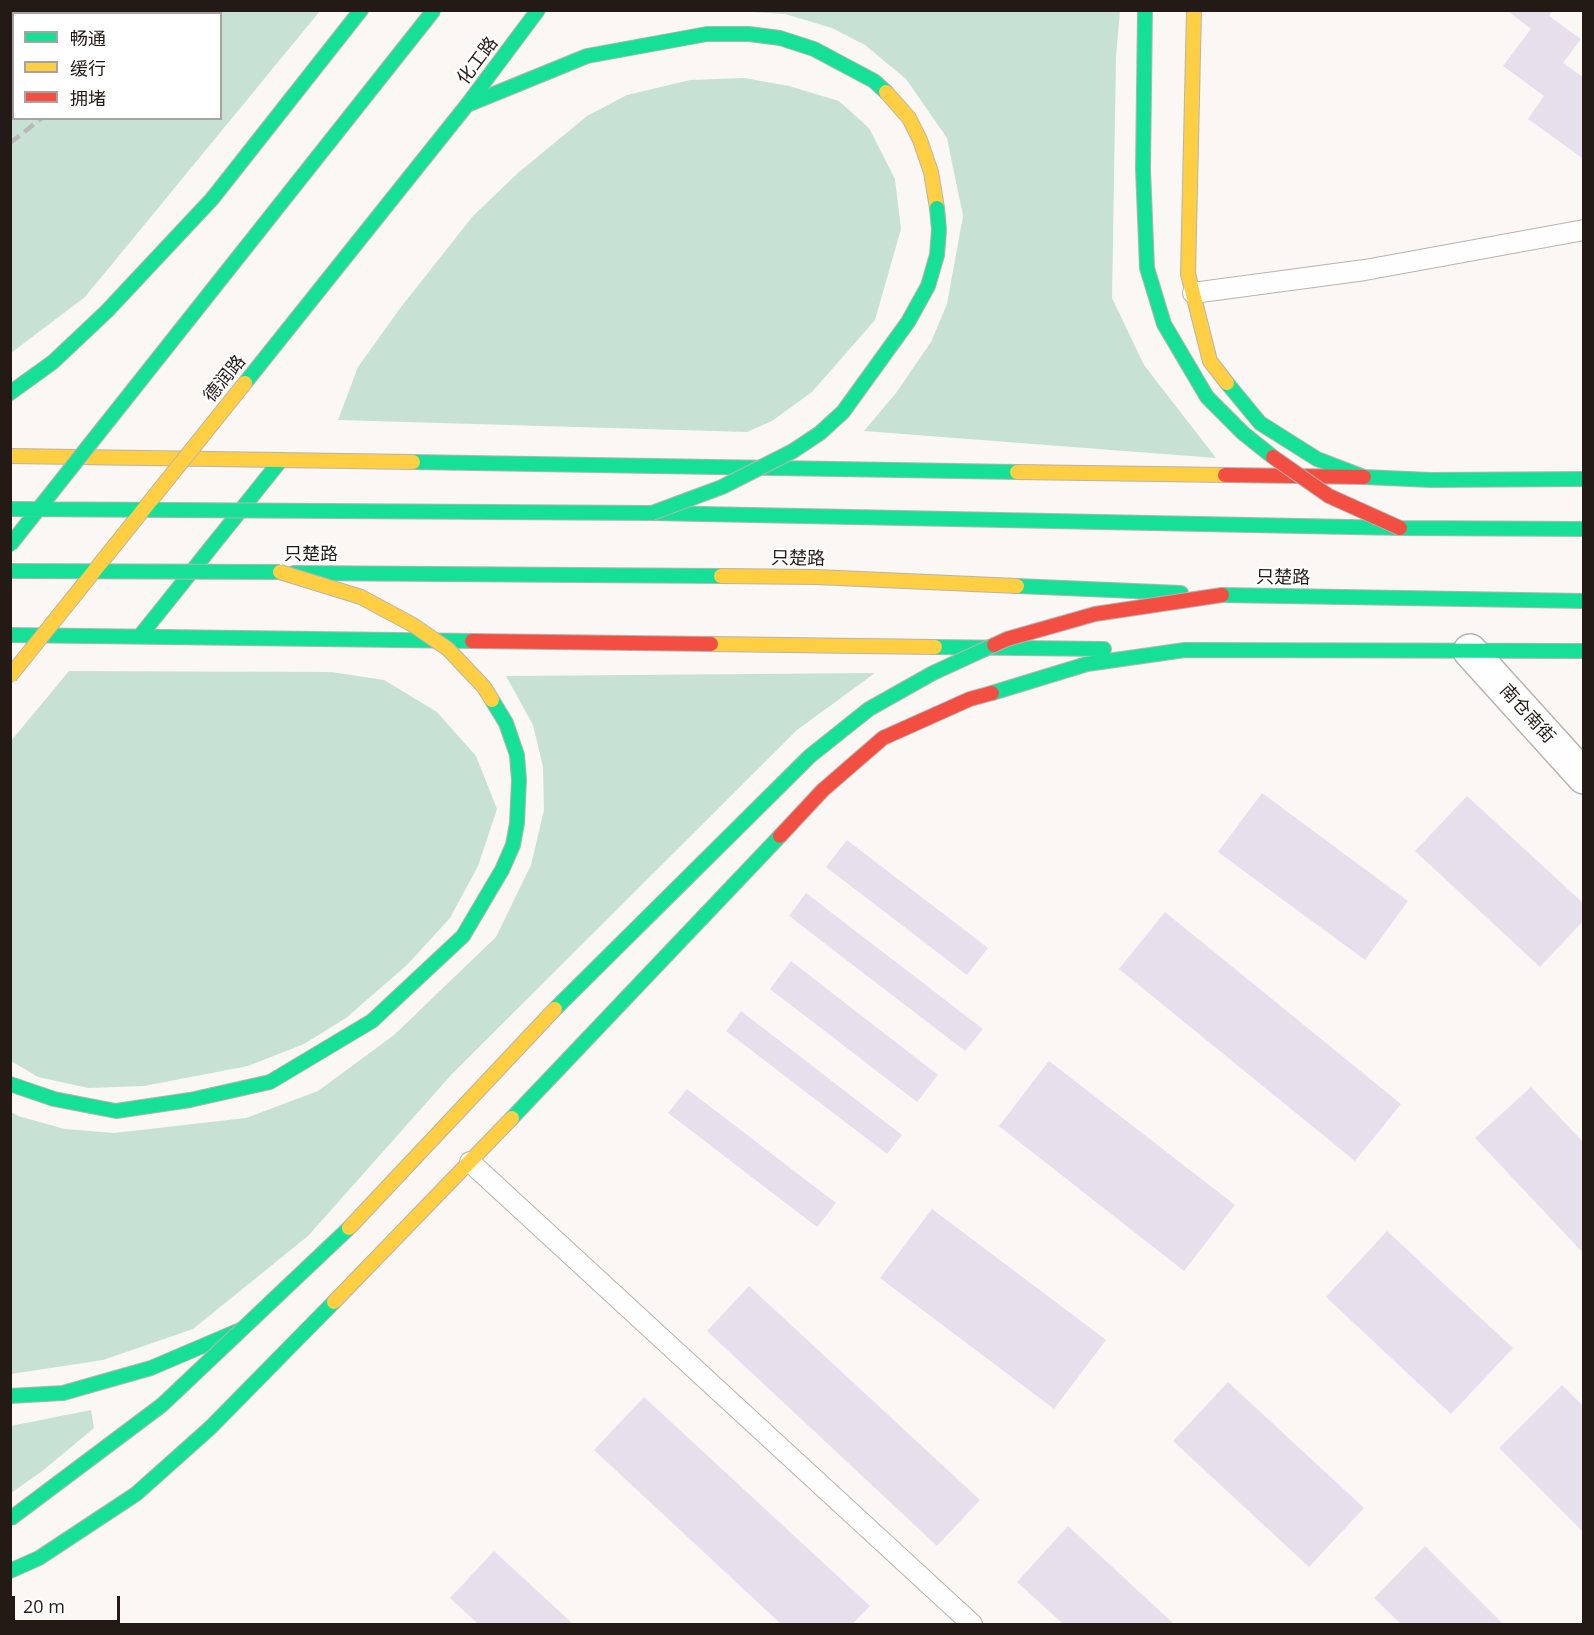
<!DOCTYPE html>
<html>
<head>
<meta charset="utf-8">
<style>
  body { margin:0 }
  #map { position:relative; width:1594px; height:1635px; overflow:hidden; background:#faf7f5; font-family:"Open Sans","Noto Sans SC",sans-serif }
  canvas { display:block }
  .frame { position:absolute; inset:0; border:12px solid #231a16; pointer-events:none }
  .legend { position:absolute; left:12px; top:12px; width:210px; height:108px; box-sizing:border-box; background:#fff; border:2px solid #a7a3a2; margin:0; padding:8px 10px; list-style:none; font-size:18px; color:#231a16 }
  .legend li { display:flex; align-items:center; gap:12px; height:30px }
  .legend b { width:30px; border:2px solid #a7a3a2 }
  .scale { position:absolute; left:12px; top:1596px; width:108px; height:27px; box-sizing:border-box; border:3px solid #231a16; border-top:0; padding-left:8px; font-size:18px; line-height:21px; white-space:nowrap; color:#231a16; -webkit-text-stroke:4px #fff; paint-order:stroke }
</style>
</head>
<body>
<div id="map">
<canvas width="1594" height="1635"></canvas>
<div class="frame"></div>
<ul class="legend">
<li><b style="height:8px;background:#16e098"></b>畅通</li>
<li><b style="height:8px;background:#ffcf43"></b>缓行</li>
<li><b style="height:8px;background:#f24e42"></b>拥堵</li>
</ul>
<div class="scale">20 m</div>
</div>
<script>
const c = document.querySelector('canvas').getContext('2d');
c.lineJoin = 'round';
function fillPath(path, color) { c.fillStyle = color; c.fill(path, 'evenodd'); }
const poly = rows => new Path2D(rows.map(r => 'M' + r).join(''));
function stroke(path, color, width, dash) { c.strokeStyle = color; c.lineWidth = width; c.lineCap = dash ? 'butt' : 'round'; c.setLineDash(dash || []); c.stroke(path); }
function drawText(font, color, halo, rows, align = 'center') {
  c.font = font + ' "Open Sans","Noto Sans SC",sans-serif'; c.lineWidth = 4.5; c.setLineDash([]); c.textBaseline = 'middle'; c.strokeStyle = halo; c.fillStyle = color; for (const [text, x, y, turn = 0] of rows) {
    c.save(); c.translate(x, y); c.rotate((+turn || 0) * Math.PI / 180); c.textAlign = isNaN(turn) ? turn : align; if (halo) c.strokeText(text, 0, 0); c.fillText(text, 0, 0); c.restore();
  }
}
fillPath(poly([
  [100,10,320,11,85,297,11,353,10,103,13,99,14,118,220,118,220,14,96,13],
  [737,11,1120,11,1116,57,1112,298,1144,365,1216,458,864,431,896,393,931,342,947,304,963,216,947,138,906,79,865,45,832,28,785,14],
  [744,78,789,86,839,101,869,128,895,179,901,229,875,320,812,392,772,421,747,432,338,420,358,367,401,307,473,216,519,172,587,116,627,95,690,80],
  [69,671,331,672,384,680,437,712,476,756,497,809,478,866,450,918,407,965,346,1018,304,1044,248,1066,144,1086,88,1088,38,1077,11,1061,11,741],
  [875,673,797,730,452,1074,308,1236,193,1329,103,1360,11,1374,11,1112,18,1116,65,1129,114,1133,246,1118,318,1091,394,1035,496,937,531,865,544,810,543,767,533,725,506,676],
  [91,1410,94,1428,41,1472,11,1493,11,1426]
]), '#c7e2d4');
fillPath(poly([
  [1506,10,1553,10,1549,16,1581,39,1563,63,1584,78,1584,155,1582,158,1528,119,1544,96,1503,66,1531,29],
  [1262,793,1408,901,1365,960,1218,852],
  [1467,796,1584,904,1584,920,1540,967,1415,851],
  [847,840,988,948,967,975,826,867],
  [806,893,983,1029,965,1051,789,916],
  [1165,912,1401,1104,1355,1161,1119,969],
  [791,961,938,1075,917,1102,770,989],
  [741,1011,902,1135,887,1154,726,1031],
  [1049,1061,1235,1205,1184,1271,999,1126],
  [1531,1087,1584,1143,1584,1254,1475,1138],
  [687,1089,836,1203,817,1227,668,1113],
  [932,1209,1106,1340,1054,1409,880,1278],
  [1387,1231,1513,1348,1451,1414,1326,1297],
  [749,1286,980,1500,937,1546,707,1331],
  [1228,1382,1364,1508,1309,1567,1173,1441],
  [1562,1385,1584,1407,1584,1533,1499,1448],
  [644,1397,870,1606,852,1624,781,1624,594,1450],
  [1068,1526,1174,1624,1063,1624,1017,1582],
  [1425,1546,1503,1624,1401,1624,1374,1598],
  [494,1551,573,1624,478,1624,450,1598]
]), '#e6e0ec');
const lane = poly([
  [1193,293,1365,270,1584,230],
  [470,1162,972,1624]
]);
const street = poly([
  [1470,651,1584,777]
]);
const fast = poly([
  [467,105,587,56,707,34,749,34,780,38,814,49,874,81,886,92],
  [467,105,538,10],
  [1227,383,1260,423,1317,459,1364,477,1431,480,1584,479],
  [10,393,53,362,107,311,212,199,361,10],
  [413,462,1017,472],
  [652,513,1400,528],
  [1400,528,1584,529],
  [294,573,721,576],
  [1017,586,1181,593],
  [1222,595,1584,601],
  [10,635,472,641],
  [140,636,281,460],
  [935,647,1104,649],
  [992,693,1087,664,1185,650,1584,651],
  [10,1084,54,1099,116,1111,190,1100,270,1082,372,1021],
  [512,1118,780,836],
  [10,1396,63,1393,151,1368,240,1330],
  [10,1571,39,1558,136,1494,210,1428,334,1302]
]);
const slow = poly([
  [1194,10,1188,274,1210,361,1227,383],
  [886,92,909,118,920,140,931,172,937,208],
  [10,456,413,462],
  [1017,472,1225,475],
  [721,576,816,577,1017,586],
  [711,644,935,647],
  [334,1302,512,1118]
]);
const jam = poly([
  [1225,475,1364,477],
  [472,641,711,644],
  [780,836,823,790,883,738,970,699,992,693]
]);
stroke(lane, '#b8b3b0', 22);
stroke(street, '#b8b3b0', 36);
stroke(fast, '#b8b3b0', 16);
stroke(slow, '#b8b3b0', 16);
stroke(jam, '#b8b3b0', 16);
stroke(lane, '#fefefe', 20);
stroke(street, '#fefefe', 33);
stroke(fast, '#16e098', 14);
stroke(slow, '#ffcf43', 14);
stroke(jam, '#f24e42', 14);
stroke(poly([
  [33,14,35,10],
  [74,14,77,10],
  [170,14,173,10],
  [10,43,14,39],
  [10,76,14,73],
  [10,143,42,118]
]), '#bab9b9', 4.5, [12, 6]);
const fastBridge = poly([
  [1145,10,1143,169,1147,268,1164,324,1207,397,1243,433,1273,457],
  [245,383,467,105],
  [10,509,652,513],
  [652,513,722,487,793,451,820,433,843,412,908,322,928,286,937,255,939,230,937,208],
  [10,545,434,10],
  [10,571,280,572],
  [555,1009,810,756,869,709,933,673,994,645],
  [372,1021,463,936,502,870,513,845,517,823,519,780,517,755,506,723,492,700],
  [10,1519,162,1405,349,1228]
]);
const slowBridge = poly([
  [280,572,361,597,413,625,448,649,484,687,492,700],
  [10,676,245,383],
  [349,1228,555,1009]
]);
const jamBridge = poly([
  [1273,457,1329,496,1400,528],
  [994,645,1007,639,1095,614,1222,595]
]);
stroke(fastBridge, '#b8b3b0', 16, []);
stroke(slowBridge, '#b8b3b0', 16, []);
stroke(jamBridge, '#b8b3b0', 16, []);
stroke(fastBridge, '#16e098', 14);
stroke(slowBridge, '#ffcf43', 14);
stroke(jamBridge, '#f24e42', 14);
drawText('18px', '#231a16', '#fff', [
  ["化工路",478,61,-53],
  ["德润路",225,379,-51],
  ["只楚路",311,555],
  ["只楚路",798,559,1],
  ["只楚路",1283,578,1],
  ["南仓南街",1527,714,48]
]);
</script>
</body>
</html>
